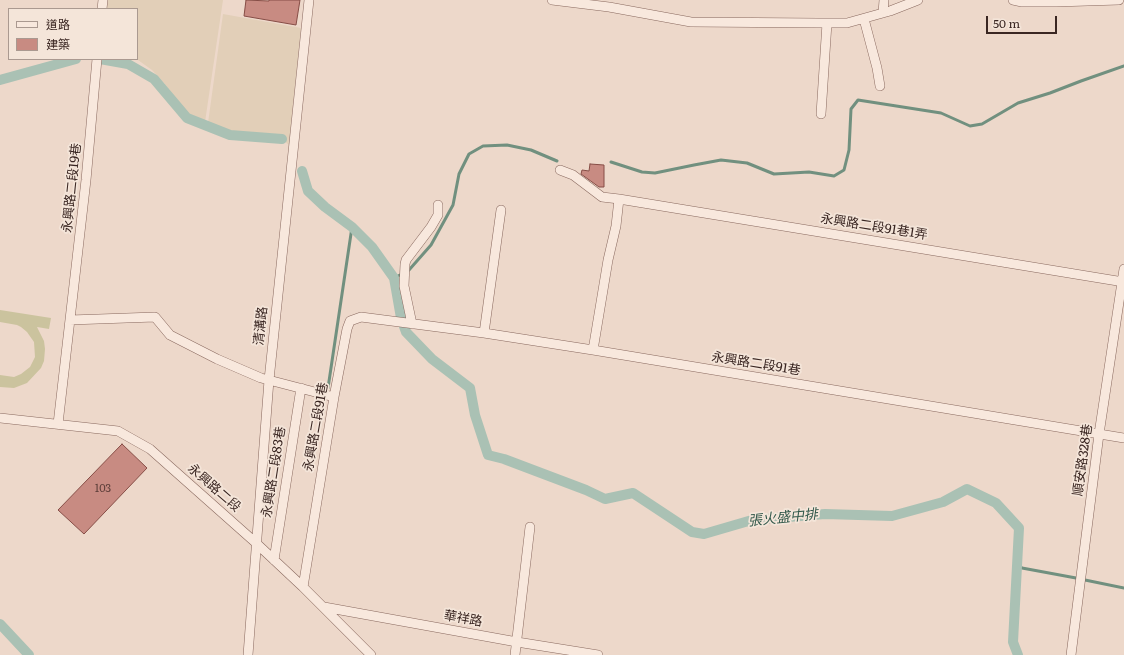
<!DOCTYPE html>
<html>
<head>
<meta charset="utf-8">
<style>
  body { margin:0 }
  #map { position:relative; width:1124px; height:655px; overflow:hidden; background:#edd8ca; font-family:Literata,"Noto Sans TC",serif }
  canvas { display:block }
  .legend { position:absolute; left:8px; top:8px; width:130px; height:52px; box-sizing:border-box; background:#f4e5d9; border:1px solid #aa9990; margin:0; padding:5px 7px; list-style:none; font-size:12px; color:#3a2622 }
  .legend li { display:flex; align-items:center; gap:8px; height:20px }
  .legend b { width:20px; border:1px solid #aa9990 }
  .scale { position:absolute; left:986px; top:16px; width:71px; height:18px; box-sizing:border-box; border:2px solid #3a2622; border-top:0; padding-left:5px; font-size:12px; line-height:14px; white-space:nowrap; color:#3a2622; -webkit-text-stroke:3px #f4e5d9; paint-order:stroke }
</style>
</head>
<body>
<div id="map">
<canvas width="1124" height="655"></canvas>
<ul class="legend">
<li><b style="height:5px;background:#f8e8dd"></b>道路</li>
<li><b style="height:11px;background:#c88b82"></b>建築</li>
</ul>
<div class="scale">50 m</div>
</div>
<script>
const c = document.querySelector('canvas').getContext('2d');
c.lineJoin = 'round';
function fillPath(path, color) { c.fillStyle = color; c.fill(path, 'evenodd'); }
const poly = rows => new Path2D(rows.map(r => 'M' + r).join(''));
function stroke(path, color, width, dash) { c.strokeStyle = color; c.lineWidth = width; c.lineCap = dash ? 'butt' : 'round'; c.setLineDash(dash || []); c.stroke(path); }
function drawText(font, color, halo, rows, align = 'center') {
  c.font = font + ' Literata,"Noto Sans TC",serif'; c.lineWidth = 3.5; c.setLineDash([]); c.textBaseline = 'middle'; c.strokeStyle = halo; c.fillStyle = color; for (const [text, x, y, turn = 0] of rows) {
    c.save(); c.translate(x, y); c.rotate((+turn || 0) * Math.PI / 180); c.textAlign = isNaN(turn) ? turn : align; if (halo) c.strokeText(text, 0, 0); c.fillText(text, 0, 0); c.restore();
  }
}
fillPath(poly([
  [108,0,223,0,205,122,190,117,164,83,152,70,138,60,130,59,137,59,137,9,107,9],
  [223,14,301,28,289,145,276,134,231,132,208,123]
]), '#e2cfb8');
fillPath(poly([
  [0,310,51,318,49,329,37,327,44,341,45,349,44,361,41,368,27,383,14,388,0,387,0,375,14,377,21,374,30,367,35,357,34,342,27,332,21,327,17,325,0,322]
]), '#cbc39e');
stroke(poly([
  [611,162,642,172,655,173,694,165,721,160,747,163,774,174,809,172,834,176,844,170,849,150,851,109,858,100,941,113,970,126,982,124,1018,103,1050,93,1081,81,1124,66],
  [409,270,431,245,453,205,459,174,469,154,483,146,507,145,531,150,557,161],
  [394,278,400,275],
  [328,388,352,227],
  [1017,563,1022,568,1076,578],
  [1085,580,1124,588]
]), '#71907f', 3);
stroke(poly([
  [100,59,128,64,154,79,187,118,230,135,282,139],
  [0,80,76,59],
  [302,171,308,191,325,207,352,227,372,247,394,278,401,318,406,332,432,359,470,388,475,415,488,455,504,459,586,490,605,499,633,493,692,532,704,534,752,520,825,514,892,516,943,502,967,489,996,503,1019,528,1013,642,1018,655],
  [0,624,29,655]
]), '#aac1b4', 10);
const building = poly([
  [246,0,269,1,269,0,300,0,296,25,244,16,246,0],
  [590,164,604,165,604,187,599,187,581,174,582,170,589,171,590,164],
  [122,444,147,468,84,534,58,510,122,444]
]);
fillPath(building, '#c88b82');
stroke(building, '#864d46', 1);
const minor = poly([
  [552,0,609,7,691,22,818,23,847,23,890,11,918,0],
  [1013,0,1022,2,1056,2,1119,0],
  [102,9,103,0],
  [883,13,884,0],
  [864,19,877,68,880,86],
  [821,114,827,23],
  [560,170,573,175,602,197,619,199,1124,282],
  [70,320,155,317,170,335,217,359,261,378,334,397],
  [412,324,404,286,405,264,406,260,431,227,438,215,438,205],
  [484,333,501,210],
  [593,350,608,260,616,226,619,199],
  [0,418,118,431,150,449,256,543,303,587,371,655],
  [58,424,86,180,97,59],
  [274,560,301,388],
  [303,587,334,397,347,329,350,321,361,317,484,333,593,350,1124,438],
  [324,607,517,642,598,655],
  [248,655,269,380,309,0],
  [515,655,530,527],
  [1071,655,1099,434,1124,269]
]);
stroke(minor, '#89695f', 10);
stroke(minor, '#f8e8dd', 9);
drawText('11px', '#5e3f3a', null, [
  ["103",103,489]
]);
drawText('13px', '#3a2622', '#f4e5d9', [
  ["永興路二段19巷",72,188,-84],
  ["永興路二段91巷1弄",874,227,9],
  ["清溝路",261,326,-84],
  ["永興路二段91巷",756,364,9],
  ["永興路二段91巷",316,427,-80],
  ["順安路328巷",1083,460,-82],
  ["永興路二段83巷",274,472,-81],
  ["永興路二段",214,488,41],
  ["華祥路",463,619,10]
]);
drawText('italic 14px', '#32594b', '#f4e5d9', [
  ["張火盛中排",783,518,-6]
]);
</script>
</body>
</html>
